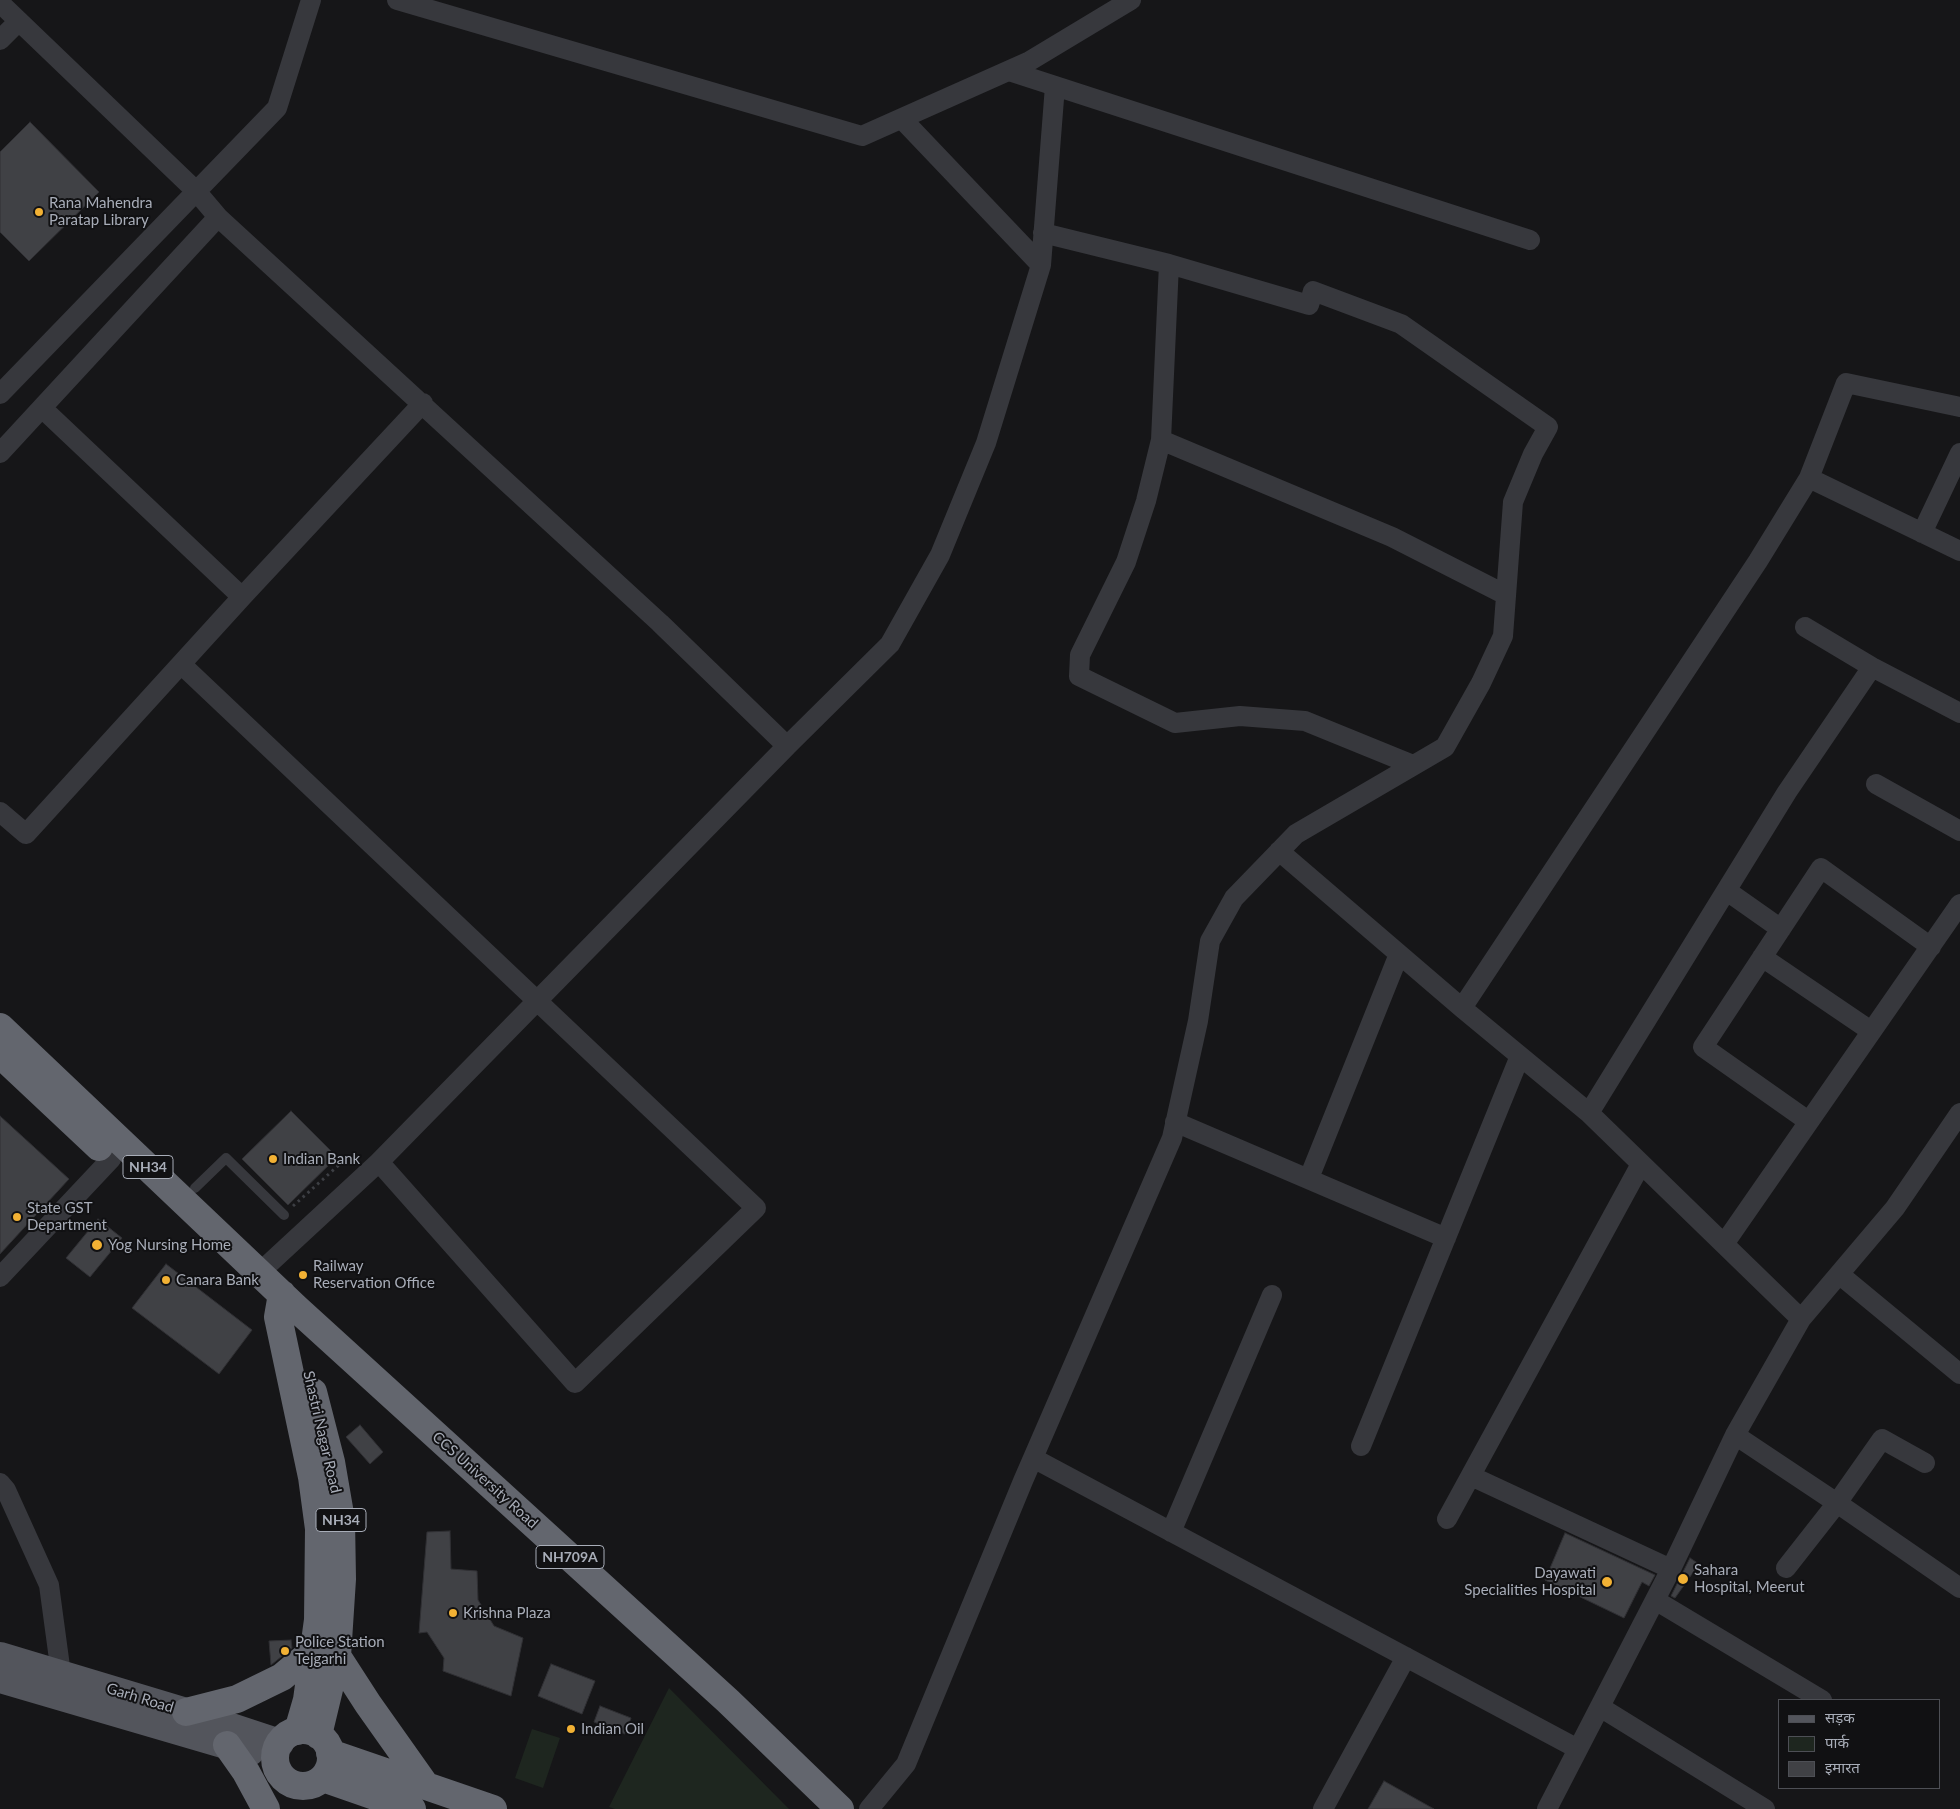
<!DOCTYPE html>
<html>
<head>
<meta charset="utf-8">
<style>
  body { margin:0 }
  #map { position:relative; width:1960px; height:1809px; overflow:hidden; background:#161618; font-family:Lato,"Noto Sans Devanagari",sans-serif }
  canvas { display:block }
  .legend { position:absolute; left:1778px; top:1699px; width:162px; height:90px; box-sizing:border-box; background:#111113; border:1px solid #4d4f55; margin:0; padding:6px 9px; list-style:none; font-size:15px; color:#a8adb8 }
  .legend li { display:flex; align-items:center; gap:10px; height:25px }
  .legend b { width:25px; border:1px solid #4d4f55 }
</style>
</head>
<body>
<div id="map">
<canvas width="1960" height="1809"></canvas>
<ul class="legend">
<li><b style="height:6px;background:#53555c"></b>सड़क</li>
<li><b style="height:14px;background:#1e261f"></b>पार्क</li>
<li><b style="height:14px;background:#404145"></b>इमारत</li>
</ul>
</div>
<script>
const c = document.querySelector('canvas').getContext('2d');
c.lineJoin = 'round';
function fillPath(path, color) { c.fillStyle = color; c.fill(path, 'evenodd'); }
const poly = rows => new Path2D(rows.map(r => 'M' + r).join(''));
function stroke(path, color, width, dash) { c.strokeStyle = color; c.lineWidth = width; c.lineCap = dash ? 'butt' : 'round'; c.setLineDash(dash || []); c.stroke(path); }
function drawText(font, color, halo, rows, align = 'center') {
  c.font = font + ' Lato,sans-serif'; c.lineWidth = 4; c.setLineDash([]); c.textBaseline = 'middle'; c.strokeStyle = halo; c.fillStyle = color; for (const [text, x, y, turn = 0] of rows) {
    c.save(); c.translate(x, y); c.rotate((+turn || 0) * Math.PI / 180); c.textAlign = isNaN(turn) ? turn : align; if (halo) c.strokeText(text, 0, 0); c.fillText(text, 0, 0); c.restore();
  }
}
fillPath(poly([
  [669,1688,789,1809,615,1809,609,1807],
  [532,1729,560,1738,543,1788,515,1778]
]), '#1e261f');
const building = poly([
  [30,122,99,192,29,261,0,232,0,152,30,122],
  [291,1111,337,1157,288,1205,242,1159,291,1111],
  [0,1116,69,1179,0,1254,0,1116],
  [98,1219,122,1238,90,1277,66,1258,98,1219],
  [166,1264,252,1330,219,1374,132,1308,166,1264],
  [360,1425,383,1452,370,1464,346,1437,360,1425],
  [450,1531,451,1569,477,1571,478,1600,494,1626,523,1638,511,1696,443,1671,444,1658,427,1632,419,1633,427,1532,450,1531],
  [1565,1533,1655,1575,1649,1586,1642,1582,1624,1618,1545,1580,1565,1533],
  [1690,1558,1699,1564,1675,1598,1671,1596,1690,1558],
  [291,1640,292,1648,271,1665,269,1641,291,1640],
  [551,1664,595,1681,582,1714,538,1696,551,1664],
  [600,1706,631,1718,625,1734,594,1722,600,1706],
  [1384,1781,1434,1809,1368,1809,1384,1781]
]);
fillPath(building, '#404145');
stroke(building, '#303034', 1);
stroke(poly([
  [293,1206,339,1165]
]), '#3d3f44', 3, [2.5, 4]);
stroke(poly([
  [195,1188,226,1158,284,1215]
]), '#37383d', 10);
stroke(poly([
  [397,0,862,136,1028,62,1131,0],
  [0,3,196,191,218,217,0,453],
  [0,40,19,21],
  [1009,71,1530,240],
  [902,119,1041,265],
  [218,217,660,623,787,746,890,644,940,555,986,443,1041,265,1055,86],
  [1169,264,1161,440,1146,501,1126,562,1080,655,1079,676,1175,723,1240,716,1305,721,1413,765],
  [0,394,277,108,311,0],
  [1161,440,1392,537,1506,595],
  [1809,478,1846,383,1960,407],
  [1922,533,1960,453],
  [242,597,423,403],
  [1805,627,1872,667,1960,713],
  [181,664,756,1208,575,1383,379,1162,259,1273],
  [1876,784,1960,831],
  [0,812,26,834,242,597,42,408],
  [1279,851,1462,1008,1589,1113,1801,1319,1735,1435,1671,1569,1547,1809],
  [1727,891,1781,929],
  [1762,957,1871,1031],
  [1462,1008,1758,561,1809,478,1960,551],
  [1589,1113,1787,792,1872,667],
  [1808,1121,1703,1047,1821,868,1931,947],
  [1175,1122,1446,1238],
  [379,1162,787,746],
  [1309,1178,1399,954],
  [1724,1244,1960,904],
  [1839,1274,1960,1374],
  [0,1277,111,1159],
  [1801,1319,1895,1208,1960,1113],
  [1735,1435,1837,1503,1882,1439,1925,1463],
  [1361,1446,1520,1056],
  [1033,1458,1578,1749],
  [1471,1476,1671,1569],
  [0,1483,6,1490,49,1585,61,1674],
  [1447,1519,1641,1164],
  [1171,1532,1272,1295],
  [1786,1568,1837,1503,1960,1588],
  [1655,1600,1822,1700],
  [1600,1707,1765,1809],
  [869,1809,906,1764,1023,1481,1172,1138,1198,1021,1210,941,1234,898,1296,834,1445,747,1481,683,1503,636,1513,502,1533,454,1548,427,1401,324,1313,291,1309,305,1169,264,1043,233],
  [1323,1809,1406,1657]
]), '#37383d', 20);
stroke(poly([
  [0,1656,186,1712,280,1743],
  [0,1679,250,1752]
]), '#53555c', 28);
stroke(poly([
  [0,1027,296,1308,728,1701,840,1809],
  [0,1054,99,1147],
  [282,1294,278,1317,312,1477,319,1529,318,1620,307,1700,298,1731],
  [313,1392,331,1462,341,1520,342,1579,337,1656,318,1735],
  [337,1656,368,1704,426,1786],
  [186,1712,237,1699,282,1677,313,1651],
  '275 1758a28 28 0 1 1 56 0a28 28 0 1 1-56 0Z',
  [227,1745,246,1772,266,1809],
  [330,1753,493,1809],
  [323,1778,412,1809]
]), '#63666e', 28);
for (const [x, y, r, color] of [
  [39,212,5,"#f2b134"],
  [273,1159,5,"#f2b134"],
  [17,1217,5,"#f2b134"],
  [97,1245,6,"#f2b134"],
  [303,1275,5,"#f2b134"],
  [166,1280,5,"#f2b134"],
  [1683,1579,6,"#f2b134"],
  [1607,1582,6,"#f2b134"],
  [453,1613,5,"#f2b134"],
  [285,1651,5,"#f2b134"],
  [571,1729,5,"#f2b134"]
]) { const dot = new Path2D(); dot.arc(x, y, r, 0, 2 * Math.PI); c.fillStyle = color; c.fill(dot); stroke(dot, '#111113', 2); }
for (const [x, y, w] of [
  [148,1167,50],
  [341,1520,50],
  [570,1557,68]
]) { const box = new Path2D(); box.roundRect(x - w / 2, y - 11.5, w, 23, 4); c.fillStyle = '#111113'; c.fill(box); stroke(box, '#a8adb8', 1); }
drawText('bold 14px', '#a8adb8', null, [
  ["NH34",148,1167],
  ["NH34",341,1520],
  ["NH709A",570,1557]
]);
drawText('15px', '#a8adb8', '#111113', [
  ["Rana Mahendra",49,203],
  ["Paratap Library",49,220],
  ["Indian Bank",283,1159],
  ["State GST",27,1208],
  ["Department",27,1225],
  ["Yog Nursing Home",108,1245],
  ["Railway",313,1266],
  ["Reservation Office",313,1283],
  ["Canara Bank",176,1280],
  ["Sahara",1694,1570],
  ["Hospital, Meerut",1694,1587],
  ["Dayawati",1596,1573,"right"],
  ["Specialities Hospital",1596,1590,"right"],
  ["Krishna Plaza",463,1613],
  ["Police Station",295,1642],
  ["Tejgarhi",295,1659],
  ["Indian Oil",581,1729]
], 'left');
drawText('15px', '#a8adb8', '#111113', [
  ["Shastri Nagar Road",322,1432,77],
  ["CCS University Road",485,1480,42],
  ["Garh Road",140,1698,17]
]);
</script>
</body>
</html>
